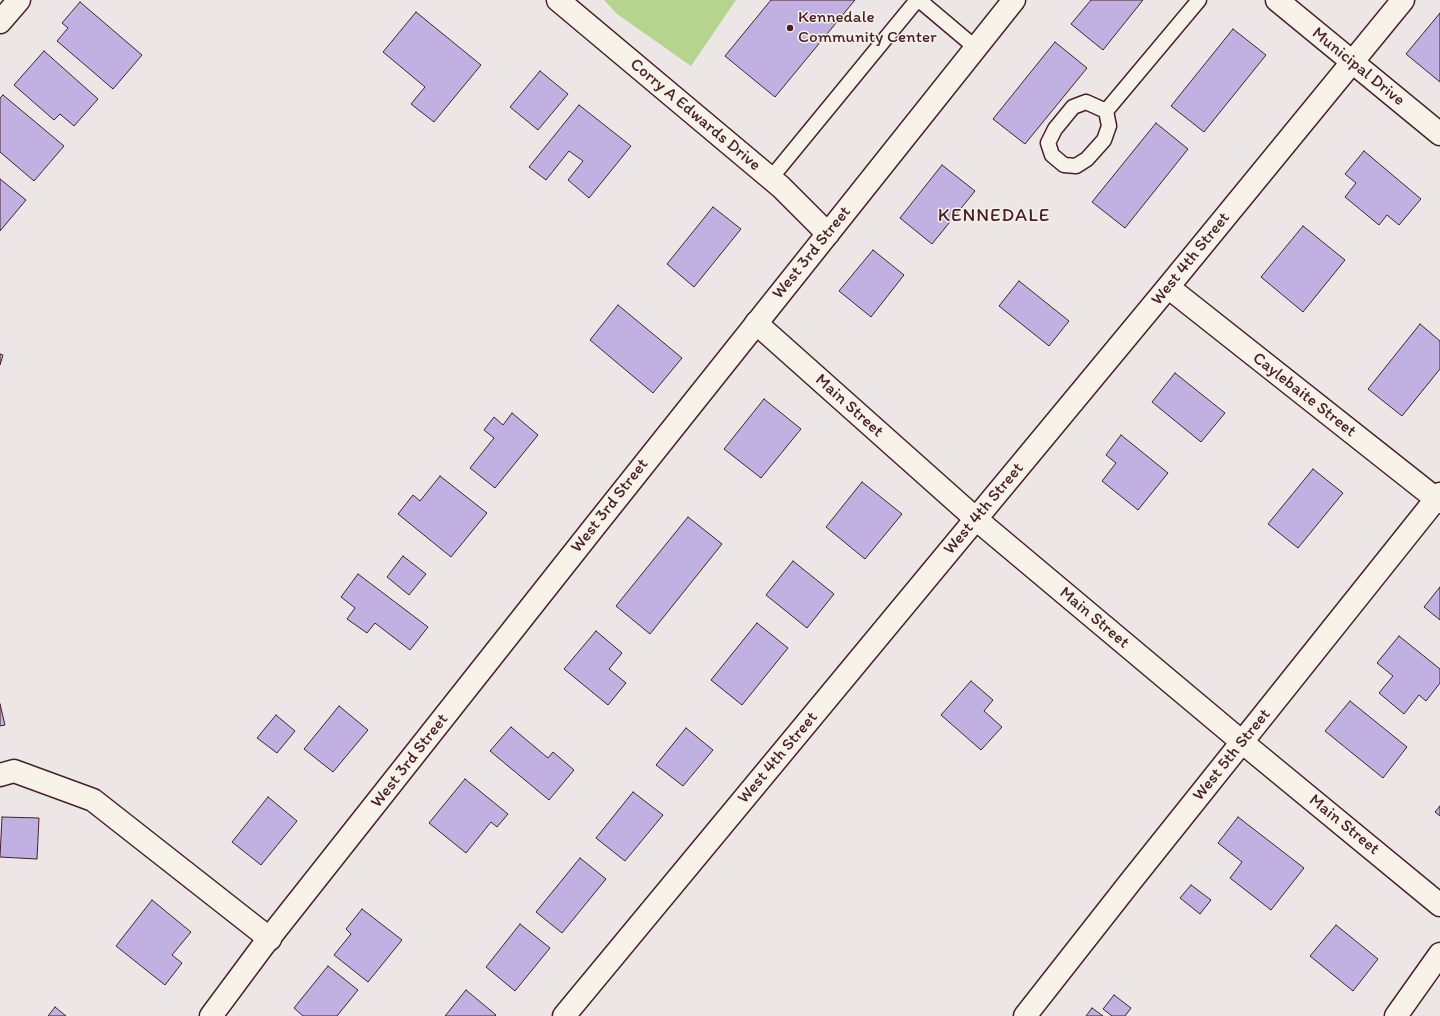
<!DOCTYPE html>
<html>
<head>
<meta charset="utf-8">
<style>
  body { margin:0 }
  canvas { display:block; background:#ece6e7 }
</style>
</head>
<body>
<canvas width="1440" height="1016"></canvas>
<script>
const c = document.querySelector('canvas').getContext('2d');
c.lineJoin = 'round';
function fillPath(path, color) { c.fillStyle = color; c.fill(path, 'evenodd'); }
const poly = rows => new Path2D(rows.map(r => 'M' + r).join(''));
function stroke(path, color, width, dash) { c.strokeStyle = color; c.lineWidth = width; c.lineCap = dash ? 'butt' : 'round'; c.setLineDash(dash || []); c.stroke(path); }
function drawText(font, color, halo, rows, align = 'center') {
  c.font = font + ' Itim,sans-serif'; c.lineWidth = 3; c.setLineDash([]); c.textBaseline = 'middle'; c.strokeStyle = halo; c.fillStyle = color; for (const [text, x, y, turn = 0] of rows) {
    c.save(); c.translate(x, y); c.rotate((+turn || 0) * Math.PI / 180); c.textAlign = isNaN(turn) ? turn : align; if (halo) c.strokeText(text, 0, 0); c.fillText(text, 0, 0); c.restore();
  }
}
fillPath(poly([
  [604,0,736,0,691,66,617,14]
]), '#b5d58e');
const building = poly([
  [771,0,855,0,775,97,725,56,771,0],
  [1091,0,1143,0,1103,50,1071,24,1091,0],
  [80,2,142,55,113,89,57,41,68,28,62,23,80,2],
  [416,12,481,65,434,122,411,104,425,87,383,52,416,12],
  [1440,13,1440,82,1406,54,1440,13],
  [1233,29,1266,55,1204,132,1171,106,1233,29],
  [1055,42,1087,68,1025,144,993,119,1055,42],
  [44,51,98,99,74,126,60,114,54,120,14,85,44,51],
  [540,71,568,94,538,130,510,107,540,71],
  [3,95,64,146,34,181,0,152,0,98,3,95],
  [579,105,631,146,589,198,568,180,583,161,569,151,546,180,529,167,579,105],
  [1156,123,1188,149,1125,228,1092,202,1156,123],
  [1364,151,1421,199,1399,225,1387,215,1379,225,1345,197,1356,183,1345,174,1364,151],
  [942,165,975,191,932,244,900,218,942,165],
  [0,179,26,200,0,231,0,179],
  [713,207,741,229,694,287,667,264,713,207],
  [1303,226,1345,260,1303,312,1261,277,1303,226],
  [873,250,904,275,871,317,839,291,873,250],
  [1019,281,1069,321,1049,346,999,306,1019,281],
  [618,305,682,358,653,393,590,340,618,305],
  [1420,324,1440,341,1440,369,1402,416,1368,389,1420,324],
  [0,354,3,355,0,365,0,354],
  [1175,373,1225,413,1201,442,1152,402,1175,373],
  [764,399,801,429,761,478,724,449,764,399],
  [512,413,538,435,495,488,470,468,494,438,484,430,494,417,503,425,512,413],
  [1121,435,1168,473,1138,510,1102,481,1116,463,1106,455,1121,435],
  [1313,469,1343,493,1298,548,1268,524,1313,469],
  [440,476,487,513,451,557,398,514,413,495,420,501,440,476],
  [862,482,902,514,865,559,826,527,862,482],
  [688,517,722,544,650,634,616,606,688,517],
  [403,556,426,574,409,595,387,577,403,556],
  [793,561,834,594,807,628,766,595,793,561],
  [358,574,428,627,410,650,375,623,367,633,347,619,355,608,341,597,358,574],
  [1440,587,1440,620,1424,607,1440,587],
  [757,623,788,648,742,705,711,680,757,623],
  [596,631,622,653,609,669,626,683,608,705,564,669,596,631],
  [1399,636,1440,669,1440,683,1426,701,1419,695,1404,714,1379,693,1393,676,1377,663,1399,636],
  [971,681,993,700,984,711,1002,727,981,750,941,715,971,681],
  [1350,701,1407,747,1383,778,1325,731,1350,701],
  [0,704,5,725,0,726,0,704],
  [339,706,368,730,333,772,304,749,339,706],
  [276,715,295,731,277,753,257,738,276,715],
  [511,727,548,758,553,752,574,770,549,800,490,751,511,727],
  [686,728,713,750,683,786,656,765,686,728],
  [465,779,508,814,497,827,491,822,466,853,429,823,465,779],
  [633,792,663,815,625,861,596,838,633,792],
  [268,797,297,821,261,865,232,842,268,797],
  [1440,806,1440,816,1435,812,1440,806],
  [2,817,39,818,37,859,0,857,2,817],
  [1238,817,1304,868,1271,910,1230,878,1242,862,1218,843,1238,817],
  [580,858,606,879,562,933,536,912,580,858],
  [1191,885,1211,900,1200,914,1180,898,1191,885],
  [152,900,191,932,172,955,182,963,165,985,116,946,152,900],
  [362,909,402,940,368,982,334,955,351,934,346,929,362,909],
  [520,924,550,948,515,991,486,967,520,924],
  [1336,925,1378,959,1353,991,1310,956,1336,925],
  [328,966,358,990,337,1016,303,1016,294,1008,328,966],
  [466,990,496,1015,495,1016,445,1016,466,990],
  [1114,995,1131,1008,1125,1016,1112,1016,1103,1009,1114,995],
  [55,1007,66,1016,48,1016,55,1007],
  [1092,1008,1103,1016,1086,1016,1092,1008]
]);
fillPath(building, '#c0b1e2');
stroke(building, '#4a1f2b', 1);
const lane = poly([
  [919,0,976,48],
  [1086,102,1106,111,1109,126,1104,140,1087,159,1076,166,1064,165,1052,155,1048,143,1055,129,1073,107,1086,102],
  [1106,111,1199,0],
  [771,178,917,0]
]);
const street = poly([
  [1277,0,1440,134],
  [0,22,19,0],
  [1168,287,1440,502],
  [756,323,976,519,1242,742,1440,905],
  [0,775,14,771,93,800,270,939],
  [564,1016,1168,287,1403,0],
  [1025,1016,1131,881,1440,494]
]);
const secondary = poly([
  [558,0,781,187,828,234],
  [211,1016,263,946,595,526,1014,0],
  [1396,1016,1440,954]
]);
stroke(lane, '#4a1f2b', 17);
stroke(street, '#4a1f2b', 25);
stroke(secondary, '#4a1f2b', 25);
stroke(lane, '#f7f3e8', 14);
stroke(street, '#f7f3e8', 22);
stroke(secondary, '#f7f3e8', 22);
for (const [x, y, r, color] of [
  [790,28,4,"#4a1f2b"]
]) { const dot = new Path2D(); dot.arc(x, y, r, 0, 2 * Math.PI); c.fillStyle = color; c.fill(dot); stroke(dot, '#f7f3e8', 1.5); }
drawText('17px', '#4a1f2b', '#f7f3e8', [
  ["Kennedale",798,18],
  ["Community Center",798,38]
], 'left');
drawText('17px', '#4a1f2b', '#f7f3e8', [
  ["Municipal Drive",1358,67,39],
  ["Corry A Edwards Drive",695,115,40],
  ["West 3rd Street",812,253,-51],
  ["West 4th Street",1191,259,-51],
  ["Caylebaite Street",1304,395,38],
  ["Main Street",849,406,42],
  ["West 3rd Street",610,506,-52],
  ["West 4th Street",984,509,-50],
  ["Main Street",1094,618,40],
  ["West 5th Street",1232,755,-51],
  ["West 4th Street",778,758,-50],
  ["West 3rd Street",410,761,-52],
  ["Main Street",1344,825,39]
]);
c.letterSpacing = '1px';
drawText('19px', '#4a1f2b', '#f7f3e8', [
  ["KENNEDALE",994,216]
]);
c.letterSpacing = '0px';
</script>
</body>
</html>
